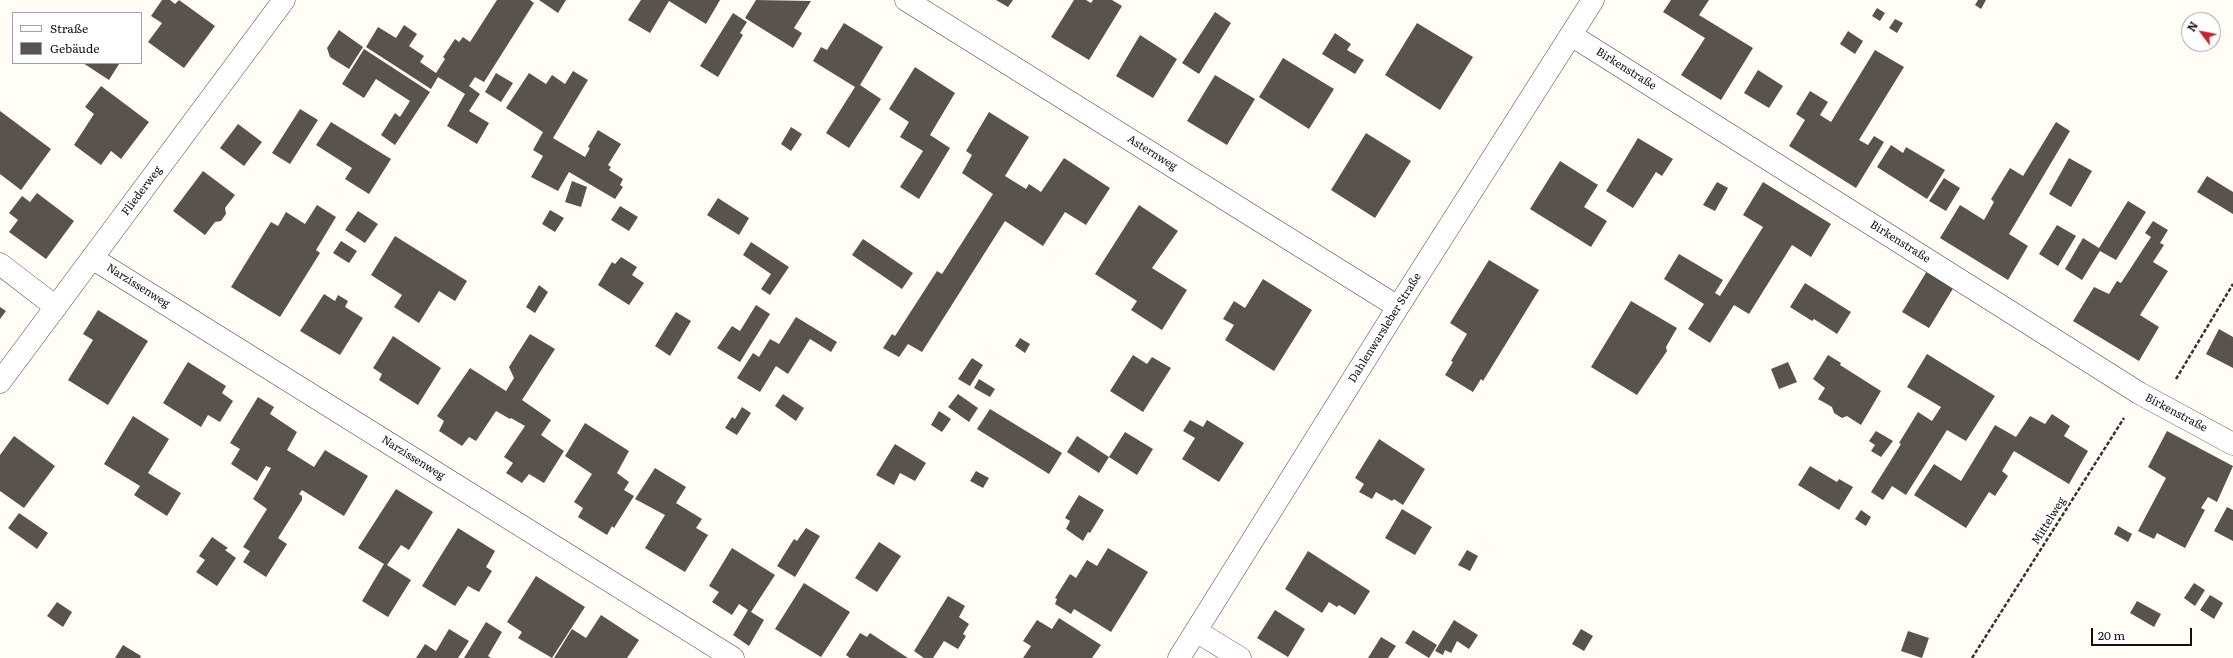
<!DOCTYPE html>
<html>
<head>
<meta charset="utf-8">
<style>
  body { margin:0 }
  #map { position:relative; width:2233px; height:658px; overflow:hidden; background:#fffdf5; font-family:Literata,serif }
  canvas { display:block }
  .legend { position:absolute; left:12px; top:12px; width:130px; height:52px; box-sizing:border-box; background:#fff; border:1px solid #a0a0a0; margin:0; padding:5px 7px; list-style:none; font-size:12px; color:#111 }
  .legend li { display:flex; align-items:center; gap:8px; height:20px }
  .legend b { width:20px; border:1px solid #a0a0a0 }
  .north { position:absolute; left:2181px; top:12px; width:40px; height:40px; box-sizing:border-box; background:#fff; border:1px solid #a0a0a0; border-radius:50%; rotate:302deg; font-size:11px; font-weight:700; line-height:16px; text-align:center; color:#111 }
  .north::after { content:''; display:block; margin:auto; width:14px; height:18px; background:#c4262e; clip-path:polygon(50% 0,100% 100%,50% 72%,0 100%) }
  .scale { position:absolute; left:2091px; top:628px; width:101px; height:18px; box-sizing:border-box; border:2px solid #111; border-top:0; padding-left:5px; font-size:12px; line-height:14px; white-space:nowrap; color:#111; -webkit-text-stroke:3px #fff; paint-order:stroke }
</style>
</head>
<body>
<div id="map">
<canvas width="2233" height="658"></canvas>
<ul class="legend">
<li><b style="height:5px;background:#fff"></b>Straße</li>
<li><b style="height:11px;background:#5a524d"></b>Gebäude</li>
</ul>
<div class="north">N</div>
<div class="scale">20 m</div>
</div>
<script>
const c = document.querySelector('canvas').getContext('2d');
c.lineJoin = 'round';
function fillPath(path, color) { c.fillStyle = color; c.fill(path, 'evenodd'); }
const poly = rows => new Path2D(rows.map(r => 'M' + r).join(''));
function stroke(path, color, width, dash) { c.strokeStyle = color; c.lineWidth = width; c.lineCap = dash ? 'butt' : 'round'; c.setLineDash(dash || []); c.stroke(path); }
function drawText(font, color, halo, rows, align = 'center') {
  c.font = font + ' Literata,serif'; c.lineWidth = 4; c.setLineDash([]); c.textBaseline = 'middle'; c.strokeStyle = halo; c.fillStyle = color; for (const [text, x, y, turn = 0] of rows) {
    c.save(); c.translate(x, y); c.rotate((+turn || 0) * Math.PI / 180); c.textAlign = isNaN(turn) ? turn : align; if (halo) c.strokeText(text, 0, 0); c.fillText(text, 0, 0); c.restore();
  }
}
fillPath(poly([
  [162,0,170,0,175,4,179,0,215,26,184,68,148,42,162,23,151,16],
  [497,0,530,0,534,3,484,82,475,77,469,86,480,94,469,111,489,123,477,144,447,126,465,94,438,77,431,89,366,47,378,27,396,38,404,25,417,34,409,46,424,56,420,62,436,73,445,59,443,57,455,39,459,42,463,37,470,42],
  [539,0,566,0,558,13],
  [641,0,720,0,706,24,669,1,650,33,628,20],
  [756,0,811,1,794,28,802,33,793,48,745,18],
  [996,0,1013,0,1008,7],
  [1074,0,1086,0,1091,3,1093,0,1112,0,1122,6,1089,60,1051,37],
  [1671,0,1709,0,1699,15,1753,48,1721,100,1681,75,1705,38,1663,12],
  [1978,0,1986,0,1981,9,1975,5],
  [1877,8,1885,13,1880,21,1872,16],
  [1215,12,1231,23,1199,74,1182,63],
  [733,13,747,22,740,33,743,35,718,77,700,66],
  [1895,19,1903,23,1897,33,1889,28],
  [844,23,883,47,860,85,881,99,849,148,826,133,855,87,813,61,821,47,827,50],
  [1417,23,1473,57,1440,110,1385,75],
  [339,30,363,47,349,69,330,57,327,48],
  [1848,31,1863,41,1855,54,1840,44],
  [1335,33,1351,44,1347,50,1364,60,1355,74,1322,54],
  [1140,35,1177,59,1153,98,1116,76],
  [364,49,430,92,395,145,381,135,395,113,400,117,410,101,376,79,364,98,342,84],
  [1875,50,1904,67,1859,140,1868,145,1874,136,1884,142,1856,188,1789,146,1805,120,1796,114,1810,91,1828,102,1820,115,1831,122],
  [1283,58,1334,89,1309,129,1259,97],
  [83,63,118,63,119,64,109,80],
  [915,67,955,93,930,135,950,148,919,199,900,187,923,151,900,137,909,122,889,109],
  [1758,70,1783,86,1769,108,1744,93],
  [573,71,588,80,553,138,585,157,590,148,588,147,598,130,621,144,608,165,611,167,609,170,623,179,620,185,623,187,615,199,569,172,558,191,531,177,543,156,533,150,543,132,506,108,529,73,546,84,552,75,565,84],
  [496,73,513,83,501,102,485,92],
  [1215,75,1255,99,1227,145,1187,121],
  [101,86,149,122,121,159,111,151,101,165,74,145,94,114,85,107],
  [300,109,318,120,290,164,272,153],
  [0,111,51,149,21,190,0,174],
  [989,112,1029,137,1005,176,1026,189,1029,184,1041,192,1064,158,1110,188,1086,225,1065,212,1043,246,1005,221,922,352,908,344,899,357,883,348,892,334,895,336,937,271,942,274,993,194,962,173,972,155,966,151],
  [331,122,391,159,369,194,345,179,352,168,316,145],
  [2056,122,2070,131,2009,234,2028,246,2008,280,1940,238,1960,205,1984,220,1994,202,1991,199,2010,168,2023,176],
  [238,124,262,142,244,166,220,148],
  [791,127,802,134,791,151,781,144],
  [1366,133,1411,161,1375,218,1331,190],
  [1638,138,1673,159,1662,176,1656,172,1633,208,1606,191],
  [1891,145,1903,153,1906,147,1945,170,1927,199,1877,167],
  [2069,158,2092,171,2071,207,2049,194],
  [1560,161,1598,185,1584,207,1607,221,1591,247,1530,209],
  [203,171,235,195,225,208,226,214,221,221,215,222,205,235,173,211],
  [2207,176,2233,192,2233,214,2197,192],
  [1944,178,1960,188,1946,211,1929,201],
  [572,181,587,187,581,207,565,202],
  [1717,182,1728,188,1715,211,1703,205],
  [1763,182,1831,224,1811,257,1792,245,1749,314,1734,305,1710,343,1688,329,1704,304,1664,279,1679,254,1723,280,1715,293,1720,296,1763,227,1743,215],
  [37,193,74,221,46,259,9,232,18,220,9,213,22,196,30,202],
  [718,198,749,218,739,235,707,215],
  [2128,201,2146,212,2116,260,2100,251,2082,280,2065,269,2083,238,2099,248],
  [317,205,336,217,316,250,320,253,280,317,231,287,271,222,278,226,286,212,305,224],
  [1139,205,1178,231,1152,268,1187,290,1162,330,1131,310,1137,301,1095,274],
  [620,206,638,217,629,231,611,220],
  [550,210,564,218,555,232,542,224],
  [358,211,378,224,365,243,345,230],
  [2153,221,2168,230,2160,243,2164,245,2153,262,2168,271,2140,315,2159,327,2139,361,2073,321,2094,287,2109,294,2117,281,2121,283,2151,237,2145,233],
  [2057,225,2076,236,2058,266,2039,254],
  [395,236,467,281,455,301,439,291,419,323,394,307,402,295,371,275],
  [863,239,913,273,902,289,852,255],
  [341,241,357,251,349,263,333,253],
  [751,242,789,267,770,295,761,289,771,274,743,255],
  [621,257,637,267,632,275,644,283,629,305,598,285,612,262,615,264],
  [1489,260,1539,290,1483,381,1481,379,1473,392,1445,375,1453,362,1451,361,1467,334,1450,323],
  [1927,271,1954,287,1929,328,1902,312],
  [1263,279,1312,310,1274,371,1225,340,1234,325,1223,319,1234,301,1245,308],
  [1805,283,1851,312,1837,334,1814,319,1812,321,1790,307],
  [539,285,548,292,535,313,526,307],
  [324,294,335,301,338,295,348,301,345,307,363,318,340,355,300,331],
  [1631,301,1677,328,1666,347,1667,351,1637,395,1591,367],
  [756,305,770,314,740,362,717,348,732,326,740,331],
  [0,307,6,311,0,319],
  [98,310,148,341,108,405,68,380,93,340,83,334],
  [676,312,691,321,670,356,655,346],
  [796,317,837,342,831,352,810,339,788,374,776,366,760,392,737,378,753,353,759,357,770,339,779,344],
  [2219,329,2233,337,2233,368,2206,354],
  [530,334,555,349,522,400,551,420,541,435,564,451,544,483,529,474,522,483,506,473,513,463,504,457,525,426,511,418,510,419,496,411,476,441,469,437,462,446,439,431,444,421,437,416,470,368,506,391,514,378,509,367],
  [393,336,441,368,418,405,379,380,382,374,373,368],
  [1020,338,1030,344,1025,353,1015,346],
  [1927,354,1995,396,1966,441,1947,430,1906,495,1892,486,1883,500,1871,492,1901,444,1899,443,1918,412,1932,421,1941,407,1907,387],
  [1133,355,1147,364,1152,357,1171,368,1143,412,1110,391],
  [1828,355,1841,363,1840,365,1881,391,1861,425,1847,416,1842,418,1834,413,1832,407,1818,399,1825,388,1813,379],
  [972,358,983,365,970,386,958,379],
  [188,362,226,386,222,393,233,401,220,422,208,415,201,427,163,403],
  [1788,362,1797,382,1779,389,1771,369],
  [979,379,995,389,990,397,974,388],
  [783,394,804,408,796,421,775,406],
  [958,394,978,408,969,422,948,407],
  [258,397,274,407,270,414,297,432,287,450,314,467,325,450,368,476,344,516,302,490,299,494,302,496,302,500,278,538,287,544,266,577,243,562,250,551,243,547,267,509,253,499,271,468,266,466,257,481,231,464,240,449,230,443],
  [742,407,751,413,737,435,725,428,732,417,735,419],
  [990,409,1062,453,1049,474,977,429],
  [939,411,951,419,942,432,931,425],
  [2052,414,2070,426,2064,436,2088,451,2069,484,2014,451,2002,471,2008,476,1995,496,1989,492,1966,528,1914,495,1934,464,1961,481,1995,425,2016,437,2030,416,2045,424],
  [133,416,169,439,148,473,181,493,167,516,134,495,140,486,104,464],
  [1190,420,1203,427,1207,420,1244,443,1219,482,1182,459,1195,438,1183,431],
  [585,423,629,451,617,473,629,482,624,490,634,496,614,528,612,526,607,535,578,517,583,508,574,502,592,474,565,456],
  [1876,431,1893,441,1881,457,1871,451,1875,445,1869,441],
  [2167,431,2233,466,2217,502,2208,497,2201,508,2205,510,2185,548,2157,533,2154,539,2138,531,2166,478,2148,467],
  [1125,432,1153,449,1137,475,1109,457],
  [14,436,55,466,24,508,0,491,0,455],
  [1077,436,1109,457,1099,473,1067,452],
  [1379,439,1425,469,1403,505,1394,499,1392,501,1376,492,1372,499,1359,492,1364,484,1355,478],
  [895,444,926,463,915,481,900,473,894,485,876,475],
  [1810,466,1837,482,1839,479,1853,487,1839,510,1798,485],
  [655,468,686,487,676,503,702,519,696,528,708,535,685,572,645,548,665,515,635,499],
  [976,471,989,478,983,488,970,481],
  [396,489,433,512,409,550,401,545,387,565,411,580,388,617,362,601,384,564,358,548],
  [1079,495,1104,510,1090,533,1088,532,1083,541,1066,529,1070,521,1065,518],
  [2227,507,2233,510,2233,541,2214,531],
  [1402,509,1432,527,1415,555,1385,538],
  [1861,510,1871,517,1866,526,1855,519],
  [19,513,48,533,37,549,8,528],
  [2118,526,2132,534,2128,542,2114,534],
  [458,528,495,551,486,567,492,571,479,592,468,586,455,606,422,586],
  [806,528,820,536,795,577,777,566,794,539,797,541],
  [212,537,228,548,225,550,236,558,217,586,196,572,205,560,199,556],
  [879,542,901,556,877,592,855,578],
  [732,548,775,575,751,612,764,620,749,646,733,635,748,610,739,604,732,615,712,602,719,592,709,586],
  [1108,548,1148,572,1111,632,1074,609,1071,614,1055,604,1057,599,1055,598,1070,574,1076,578,1087,560,1097,566],
  [1467,550,1478,556,1470,571,1458,565],
  [1308,551,1370,591,1355,615,1339,605,1337,607,1329,602,1322,613,1285,589],
  [536,576,585,607,552,658,518,638,522,632,507,622],
  [804,583,850,612,821,657,775,629],
  [2194,583,2205,590,2195,606,2184,598],
  [2210,595,2223,603,2214,619,2200,610],
  [948,596,965,606,959,617,969,624,963,634,966,636,958,649,944,641,933,658,924,658,914,651],
  [2137,601,2161,614,2154,627,2130,613],
  [57,602,72,612,63,627,47,616],
  [1275,610,1305,629,1288,657,1257,638],
  [601,615,639,640,627,658,554,658,572,629,586,638],
  [1059,618,1101,645,1092,658,1023,658,1031,646,1023,641,1037,620,1052,629],
  [1454,620,1478,635,1469,649,1457,641,1451,653,1445,650,1443,655,1435,651],
  [486,622,502,632,488,656,491,658,464,658],
  [449,629,469,641,458,658,416,658,425,644,436,651],
  [1581,629,1593,636,1584,651,1572,644],
  [1413,630,1437,645,1429,658,1405,643],
  [1908,631,1929,638,1922,658,1901,651],
  [860,633,867,637,870,633,908,658,850,658,846,655],
  [1381,637,1396,646,1388,658,1368,658],
  [123,645,141,656,140,658,115,658]
]), '#5a524d');
const minor = poly([
  [906,0,1398,307],
  [1571,35,2139,393,2233,444],
  [92,258,733,658],
  [0,264,56,307],
  [0,382,284,0],
  [1196,631,1240,658],
  [1179,658,1398,307,1593,0]
]);
stroke(minor, '#444', 23);
stroke(poly([
  [2176,379,2233,284],
  [1972,658,2124,418]
]), '#333', 2.5, [4, 2]);
stroke(minor, '#fff', 22);
drawText('11px', '#111', '#fff', [
  ["Birkenstraße",1626,69,32],
  ["Asternweg",1152,153,32],
  ["Fliederweg",142,191,-53],
  ["Birkenstraße",1900,242,32],
  ["Narzissenweg",138,286,32],
  ["Dahlenwarsleber Straße",1385,328,-58],
  ["Birkenstraße",2176,413,28],
  ["Narzissenweg",413,458,32],
  ["Mittelweg",2049,521,-58]
]);
</script>
</body>
</html>
